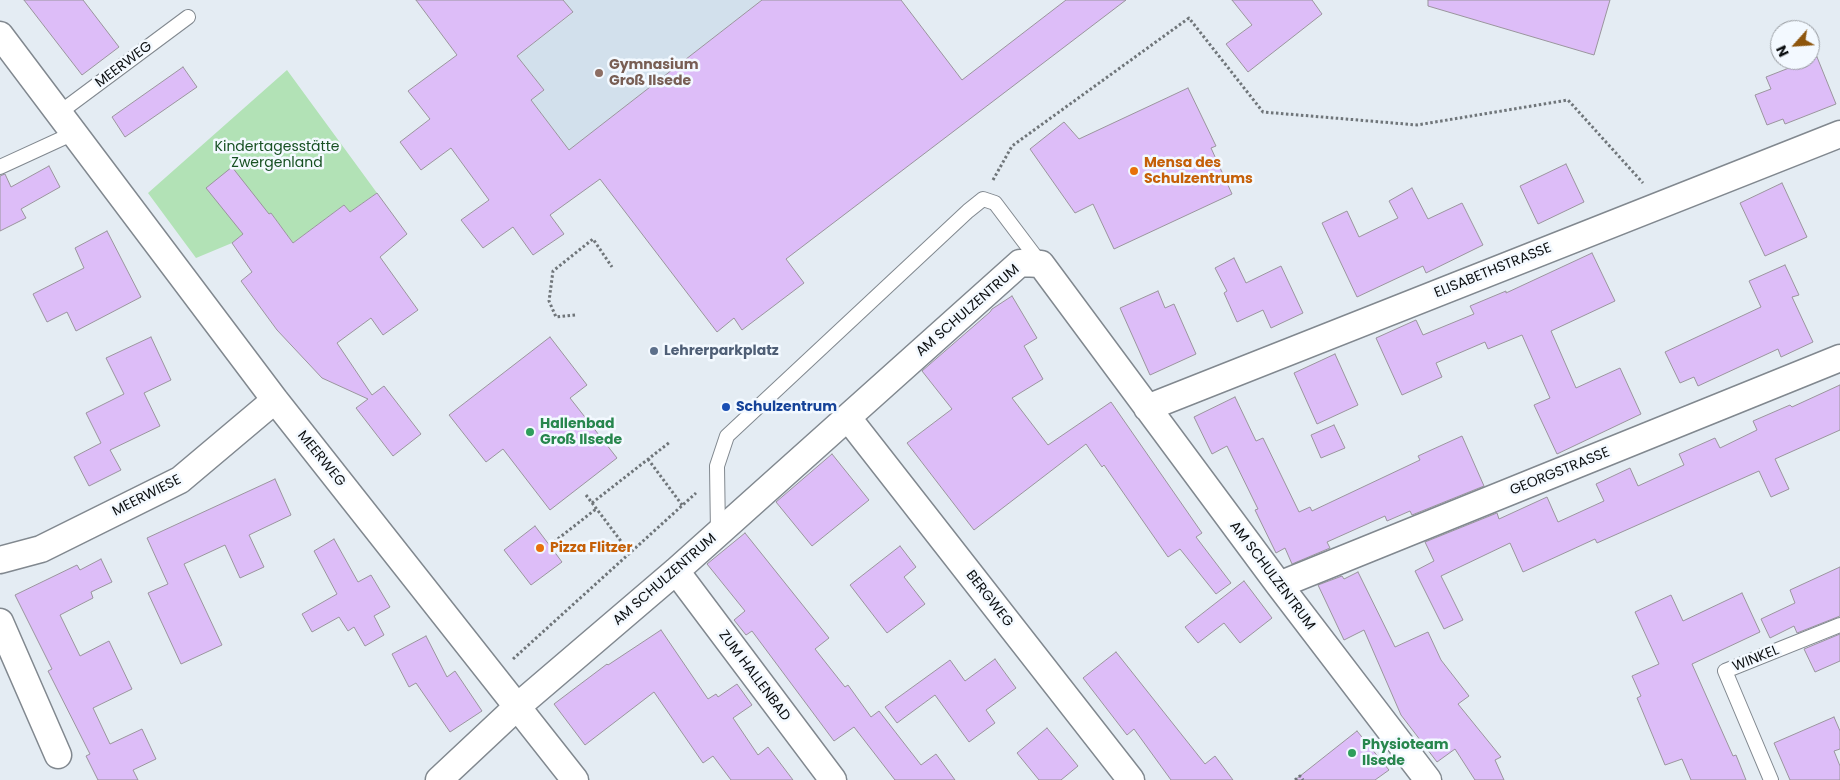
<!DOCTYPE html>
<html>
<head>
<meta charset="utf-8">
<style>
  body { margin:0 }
  #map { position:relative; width:1840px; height:780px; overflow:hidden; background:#e4ecf3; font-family:Poppins,sans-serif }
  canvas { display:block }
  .north { position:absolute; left:1770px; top:20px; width:50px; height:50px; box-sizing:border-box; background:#f3f9ff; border:1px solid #979ba0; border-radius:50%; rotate:244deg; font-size:14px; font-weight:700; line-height:20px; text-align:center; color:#0c0f11 }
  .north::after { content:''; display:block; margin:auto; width:18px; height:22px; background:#8e560d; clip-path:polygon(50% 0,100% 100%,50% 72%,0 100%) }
</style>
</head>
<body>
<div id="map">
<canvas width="1840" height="780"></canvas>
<div class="north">N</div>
</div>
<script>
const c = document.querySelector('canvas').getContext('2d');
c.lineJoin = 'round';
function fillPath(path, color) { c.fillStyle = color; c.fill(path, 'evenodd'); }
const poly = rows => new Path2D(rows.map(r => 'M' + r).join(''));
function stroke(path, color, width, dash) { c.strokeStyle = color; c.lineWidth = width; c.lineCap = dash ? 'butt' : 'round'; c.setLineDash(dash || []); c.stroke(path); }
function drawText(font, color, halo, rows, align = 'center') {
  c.font = font + ' Poppins,sans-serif'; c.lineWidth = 5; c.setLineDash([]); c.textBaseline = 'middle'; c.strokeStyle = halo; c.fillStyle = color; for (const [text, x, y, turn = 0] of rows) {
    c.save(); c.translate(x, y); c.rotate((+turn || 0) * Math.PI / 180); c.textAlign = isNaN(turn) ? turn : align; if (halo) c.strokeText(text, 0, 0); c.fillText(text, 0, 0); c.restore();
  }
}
fillPath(poly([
  [563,0,762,0,569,150,531,100,544,90,517,56,573,13]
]), '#d2e0ec');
fillPath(poly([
  [287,70,377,193,350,212,344,205,293,243,271,213,232,243,196,258,148,193]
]), '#b2e2b6');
const building = poly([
  [24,0,83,0,119,47,82,75,24,0],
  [416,0,563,0,573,12,517,56,544,90,531,100,569,150,762,0,901,0,962,80,1066,0,1126,0,786,259,804,283,742,330,734,318,717,332,600,179,550,215,564,234,533,255,513,227,483,248,461,220,489,200,451,148,421,170,400,142,430,119,408,91,457,55,416,0],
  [1232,0,1312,0,1322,14,1248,72,1226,44,1252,25,1232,0],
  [1428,0,1610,0,1594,55,1428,6,1428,0],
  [1817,57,1836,104,1785,124,1783,119,1767,125,1755,95,1771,89,1766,77,1817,57],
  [183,67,197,87,125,137,112,117,183,67],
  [1188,88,1216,146,1211,148,1232,194,1114,249,1093,204,1075,213,1030,149,1064,122,1079,139,1188,88],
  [1566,164,1584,202,1538,224,1520,186,1566,164],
  [49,166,60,187,21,209,26,218,0,231,0,176,5,174,11,187,49,166],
  [232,167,269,214,271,213,293,243,344,205,350,212,377,193,407,234,380,257,418,310,383,335,371,318,337,343,372,395,384,386,421,434,393,456,356,408,368,399,322,378,277,330,241,281,252,272,232,243,243,234,206,188,232,167],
  [1782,183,1807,237,1765,256,1740,203,1782,183],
  [1412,188,1428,219,1462,203,1483,245,1426,273,1423,266,1357,297,1322,223,1347,211,1359,237,1398,218,1389,201,1412,188],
  [107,231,141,297,76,331,67,312,47,322,33,294,84,268,75,248,107,231],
  [1592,253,1615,301,1551,331,1576,388,1620,368,1641,414,1557,454,1534,405,1550,398,1522,335,1488,349,1485,342,1436,363,1442,377,1402,395,1376,338,1416,320,1423,335,1474,314,1470,306,1506,291,1506,293,1592,253],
  [1234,258,1246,283,1281,266,1303,313,1271,328,1263,310,1237,322,1224,293,1227,291,1215,268,1234,258],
  [1785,265,1799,295,1792,297,1813,342,1781,357,1778,349,1698,386,1694,377,1680,383,1665,352,1761,307,1749,281,1785,265],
  [1158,291,1165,308,1174,304,1196,354,1150,375,1120,308,1158,291],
  [1012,296,1037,338,1024,346,1043,379,1012,398,1048,445,1111,402,1202,533,1196,537,1231,583,1216,594,1180,549,1168,557,1104,465,1102,467,1086,444,974,530,907,443,952,409,922,371,990,312,992,309,1012,296],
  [151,337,171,380,144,393,160,426,110,450,121,470,89,486,74,457,101,443,86,413,124,394,106,358,151,337],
  [550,337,587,385,570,398,617,458,550,510,503,449,486,462,449,415,550,337],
  [1335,354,1358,405,1317,424,1294,373,1335,354],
  [1840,385,1840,430,1775,459,1789,489,1771,497,1759,471,1597,543,1595,539,1523,572,1510,543,1441,576,1463,620,1444,629,1415,571,1434,561,1425,542,1497,513,1499,519,1547,497,1558,522,1604,501,1596,484,1630,468,1638,486,1684,465,1679,454,1715,438,1720,448,1757,430,1753,421,1790,405,1792,407,1840,385],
  [1235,397,1256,441,1263,438,1299,512,1310,507,1312,511,1420,460,1418,456,1462,436,1484,486,1412,515,1410,511,1387,521,1385,516,1327,542,1330,548,1292,564,1285,548,1276,553,1255,510,1258,509,1227,446,1212,454,1194,417,1235,397],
  [1334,425,1345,448,1321,458,1311,435,1334,425],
  [832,454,869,500,812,546,776,502,832,454],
  [275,479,291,515,249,535,264,567,240,578,225,545,184,564,222,645,181,664,148,593,168,584,147,538,275,479],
  [535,526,562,562,531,585,504,550,535,526],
  [745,533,829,638,815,649,845,687,848,685,871,717,879,711,921,765,936,754,955,780,895,780,854,727,834,741,752,631,746,635,734,620,745,611,707,564,745,533],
  [334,539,358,582,371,575,390,607,374,616,384,635,365,646,354,627,348,631,339,617,312,632,302,614,337,594,314,551,334,539],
  [900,546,916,567,904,577,925,604,887,633,850,585,900,546],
  [101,559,112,582,91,592,93,598,60,615,80,656,109,641,132,689,93,708,110,744,142,729,156,759,133,770,138,780,98,780,86,756,90,754,48,671,52,669,15,595,77,565,80,570,101,559],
  [1840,567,1840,616,1797,633,1794,626,1770,638,1761,619,1795,603,1790,590,1840,567],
  [1358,572,1395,647,1428,632,1441,660,1469,696,1458,704,1501,757,1495,760,1504,780,1475,780,1455,749,1437,762,1401,715,1364,630,1344,640,1318,585,1342,576,1344,579,1358,572],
  [1244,581,1272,618,1240,643,1224,623,1198,643,1185,627,1244,581],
  [1742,593,1760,632,1692,664,1733,756,1736,755,1746,780,1691,780,1682,759,1665,765,1637,698,1641,696,1632,676,1659,664,1635,612,1671,595,1683,621,1742,593],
  [661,630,708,699,716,694,718,697,737,684,752,705,733,718,758,755,768,747,793,780,731,780,713,756,703,763,654,692,585,745,554,704,607,664,608,665,661,630],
  [1840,634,1840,661,1815,672,1804,649,1840,634],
  [426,636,447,677,455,671,482,711,450,732,416,683,409,687,392,654,426,636],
  [1116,652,1205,764,1215,756,1233,780,1171,780,1134,729,1127,735,1083,678,1116,652],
  [995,659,1016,688,986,710,995,723,969,742,935,695,897,723,885,707,950,660,965,681,995,659],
  [1834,717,1840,731,1840,749,1834,751,1840,766,1840,780,1790,780,1774,743,1834,717],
  [1047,728,1078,766,1061,780,1039,780,1017,753,1047,728],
  [1357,731,1389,770,1375,780,1295,780,1357,731]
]);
fillPath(building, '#ddbdf8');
stroke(building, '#9a959d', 1);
const lane = poly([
  [59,113,188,17],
  [0,167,74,133],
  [718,533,717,466,727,436,968,211,983,199,995,203,1041,264],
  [1771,780,1725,671,1840,625]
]);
const street = poly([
  [0,35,275,400,575,780],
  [1147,408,1840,134],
  [848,418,1131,780],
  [0,560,41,549,180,480,275,400],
  [676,571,833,780],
  [1279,585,1840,358],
  [0,622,58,755],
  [439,780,518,706,676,571,1020,263,1041,264,1279,585,1428,780]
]);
stroke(lane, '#81888f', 16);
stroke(street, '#81888f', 29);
stroke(poly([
  [993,180,1012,146,1189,18,1263,112,1417,125,1568,100,1643,183],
  [575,315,556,317,549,301,553,271,593,239,612,267],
  [648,459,682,505],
  [586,495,630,553],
  [592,503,670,442],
  [550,545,596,509],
  [513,659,696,493],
  [1295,780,1300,776,1303,780]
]), '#6f7579', 3, [2.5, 2.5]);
stroke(lane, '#fff', 14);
stroke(street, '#fff', 26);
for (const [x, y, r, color] of [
  [599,73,5,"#8d6e63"],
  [1134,171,5,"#e8710a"],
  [654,351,5,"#5c6f8a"],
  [726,407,5,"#1a4fb4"],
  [530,432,5,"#2e9e5b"],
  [540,548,5,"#e8710a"],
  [1352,753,5,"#2e9e5b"]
]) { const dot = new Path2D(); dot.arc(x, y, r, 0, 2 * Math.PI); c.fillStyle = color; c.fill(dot); stroke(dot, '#f3f9ff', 2); }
drawText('14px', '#0c0f11', '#f3f9ff', [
  ["MEERWEG",124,65,-37],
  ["ELISABETHSTRASSE",1493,271,-22],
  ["AM SCHULZENTRUM",968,311,-41],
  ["MEERWEG",321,459,51],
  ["GEORGSTRASSE",1560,472,-22],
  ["MEERWIESE",147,496,-27],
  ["AM SCHULZENTRUM",1272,576,53],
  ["AM SCHULZENTRUM",665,580,-41],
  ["BERGWEG",989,599,52],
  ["WINKEL",1756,659,-22],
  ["ZUM HALLENBAD",754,676,53]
]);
drawText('bold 14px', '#785e54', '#f3f9ff', [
  ["Gymnasium",609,65],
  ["Groß Ilsede",609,81]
], 'left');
drawText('14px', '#175022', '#f3f9ff', [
  ["Kindertagesstätte",277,147],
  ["Zwergenland",277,163]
]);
drawText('bold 14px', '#c56008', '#f3f9ff', [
  ["Mensa des",1144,163],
  ["Schulzentrums",1144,179],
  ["Pizza Flitzer",550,548]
], 'left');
drawText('bold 14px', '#4e5e75', '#f3f9ff', [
  ["Lehrerparkplatz",664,351]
], 'left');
drawText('bold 14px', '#164399', '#f3f9ff', [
  ["Schulzentrum",736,407]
], 'left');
drawText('bold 14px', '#27864d', '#f3f9ff', [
  ["Hallenbad",540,424],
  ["Groß Ilsede",540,440],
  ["Physioteam",1362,745],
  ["Ilsede",1362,761]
], 'left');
</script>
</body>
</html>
